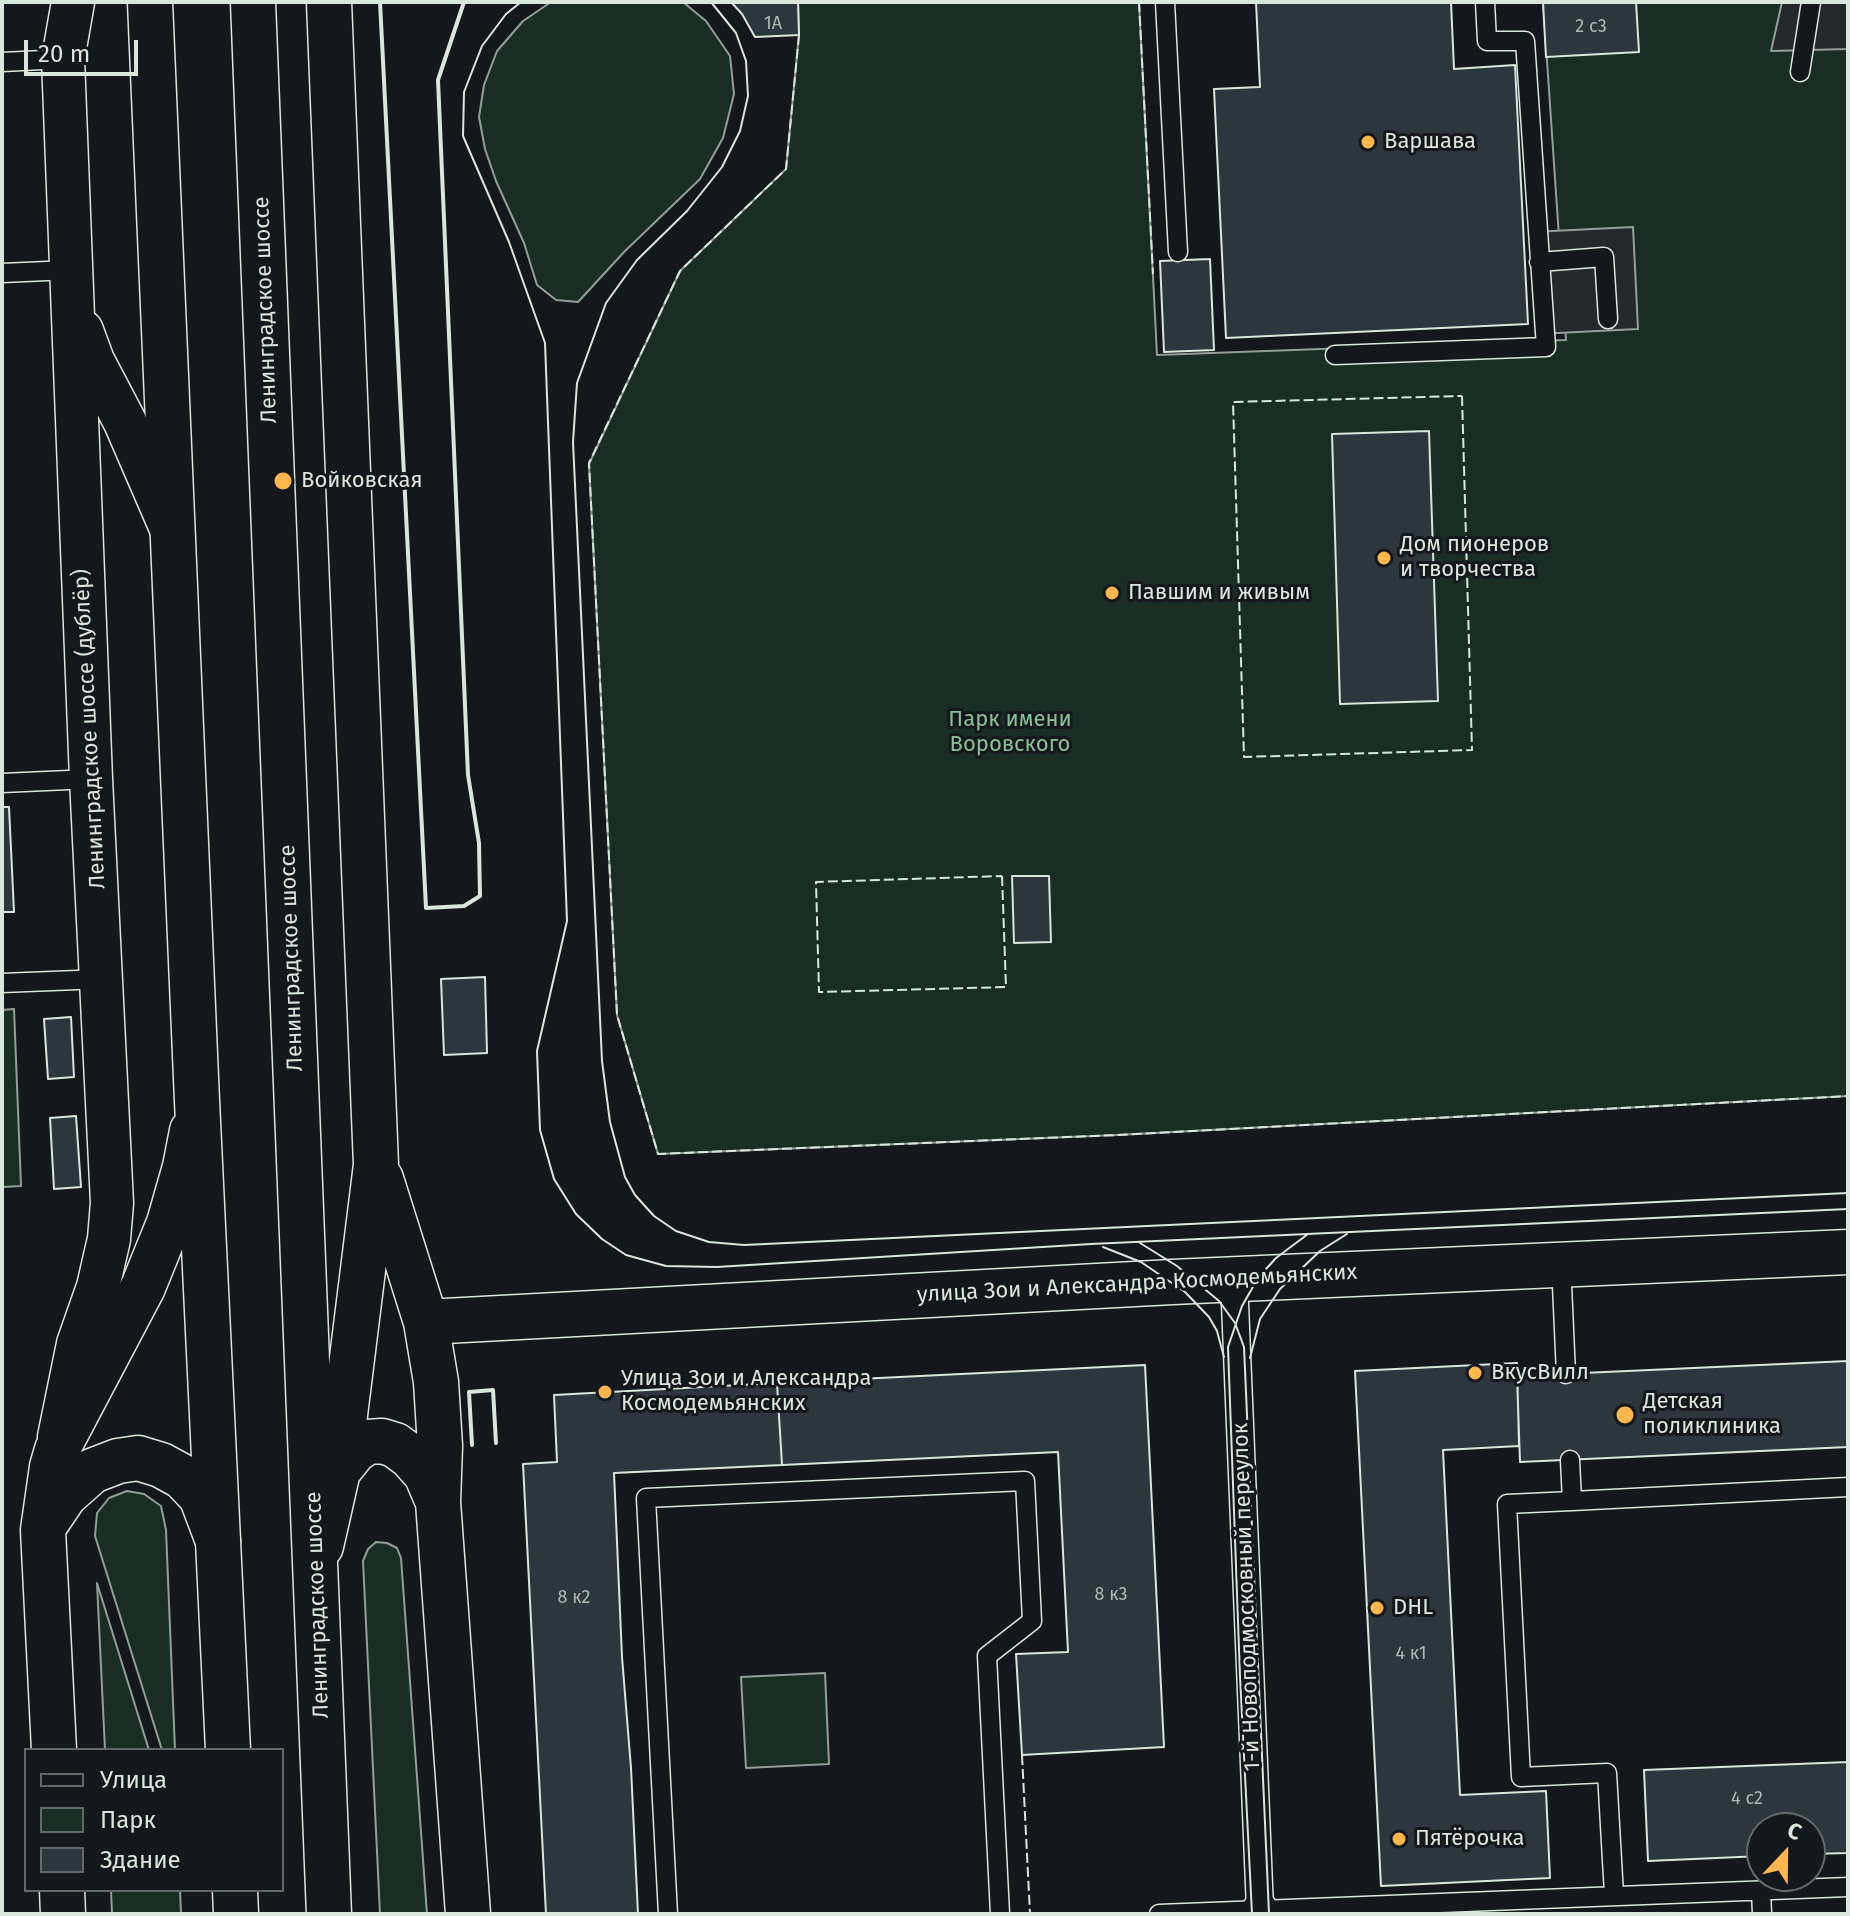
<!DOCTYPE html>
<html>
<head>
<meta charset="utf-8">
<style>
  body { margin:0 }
  #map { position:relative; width:1850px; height:1916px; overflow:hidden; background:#14181c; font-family:"Fira Sans",sans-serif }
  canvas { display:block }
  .frame { position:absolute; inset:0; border:4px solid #d8e6dc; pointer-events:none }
  .legend { position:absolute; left:24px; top:1748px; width:260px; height:144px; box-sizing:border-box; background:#14181c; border:2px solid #626a69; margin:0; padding:10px 14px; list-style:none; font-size:24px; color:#d8e6dc }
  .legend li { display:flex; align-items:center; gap:16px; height:40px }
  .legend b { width:40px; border:2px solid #626a69 }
  .north { position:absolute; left:1746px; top:1812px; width:80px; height:80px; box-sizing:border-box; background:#14181c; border:2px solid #626a69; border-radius:50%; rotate:22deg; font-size:22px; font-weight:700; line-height:32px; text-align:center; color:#d8e6dc }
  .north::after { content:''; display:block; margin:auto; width:28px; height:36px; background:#ffb74d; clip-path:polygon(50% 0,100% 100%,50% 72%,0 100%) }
  .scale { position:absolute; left:24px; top:40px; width:114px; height:36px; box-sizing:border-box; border:4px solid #d8e6dc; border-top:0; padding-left:10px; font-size:24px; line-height:28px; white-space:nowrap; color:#d8e6dc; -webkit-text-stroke:6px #14181c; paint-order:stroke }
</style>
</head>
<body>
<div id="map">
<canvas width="1850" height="1916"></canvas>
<div class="frame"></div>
<ul class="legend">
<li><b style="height:10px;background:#14181c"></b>Улица</li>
<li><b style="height:22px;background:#1a2d24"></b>Парк</li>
<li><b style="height:22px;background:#2c363c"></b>Здание</li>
</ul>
<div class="north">С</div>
<div class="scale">20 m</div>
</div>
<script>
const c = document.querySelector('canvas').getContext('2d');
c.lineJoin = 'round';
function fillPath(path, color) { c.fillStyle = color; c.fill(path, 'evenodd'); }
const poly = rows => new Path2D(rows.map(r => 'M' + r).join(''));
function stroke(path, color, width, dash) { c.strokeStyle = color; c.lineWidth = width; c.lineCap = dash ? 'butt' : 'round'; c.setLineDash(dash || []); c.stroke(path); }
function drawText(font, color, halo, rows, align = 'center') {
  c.font = font + ' "Fira Sans",sans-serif'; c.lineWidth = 6; c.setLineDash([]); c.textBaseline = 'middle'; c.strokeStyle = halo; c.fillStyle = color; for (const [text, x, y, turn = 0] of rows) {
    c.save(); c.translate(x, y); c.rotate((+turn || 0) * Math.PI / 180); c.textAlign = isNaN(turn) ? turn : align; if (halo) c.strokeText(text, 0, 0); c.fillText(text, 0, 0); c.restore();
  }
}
const green = poly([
  [551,2,683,2,706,21,730,56,734,94,723,138,700,179,625,251,578,302,556,300,537,285,524,243,496,181,485,149,479,117,484,85,497,51,523,21,551,2],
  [798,2,1139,2,1157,355,1566,340,1543,2,1848,2,1848,1096,1117,1135,658,1154,617,1015,589,464,680,271,786,169,799,35,798,2],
  [14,1009,21,1186,2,1187,2,1010,14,1009],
  [127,1491,144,1494,161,1506,166,1530,175,1750,162,1750,95,1536,97,1513,109,1498,127,1491],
  [376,1542,387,1543,397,1548,401,1558,427,1914,380,1914,363,1561,368,1549,376,1542],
  [97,1583,149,1750,105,1750,97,1583],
  [825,1673,829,1764,746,1768,741,1677,825,1673],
  [111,1890,180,1890,181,1914,112,1914,111,1890]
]);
fillPath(green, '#1a2d24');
stroke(green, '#939e99', 2);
const parking = poly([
  [1782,2,1848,2,1848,49,1771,51,1782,2],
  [1633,227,1638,329,1537,334,1532,232,1633,227]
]);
fillPath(parking, '#24282b');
stroke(parking, '#939e99', 2);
const building = poly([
  [731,2,798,2,799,35,755,37,742,14,731,2],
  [1256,2,1451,2,1454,69,1515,65,1528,324,1226,338,1214,89,1260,87,1256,2],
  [1543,2,1636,2,1639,52,1546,57,1543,2],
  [1210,259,1214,350,1164,352,1160,261,1210,259],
  [1429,431,1438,701,1340,704,1332,434,1429,431],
  [2,807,9,807,14,912,2,912,2,807],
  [1012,876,1049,876,1051,942,1014,943,1012,876],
  [485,977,487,1053,444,1055,441,979,485,977],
  [71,1017,74,1077,48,1079,44,1019,71,1017],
  [76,1116,81,1187,54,1189,50,1118,76,1116],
  [1848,1361,1848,1447,1520,1462,1517,1376,1848,1361],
  [1517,1363,1519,1446,1443,1450,1460,1795,1546,1791,1550,1878,1381,1886,1355,1371,1517,1363],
  [1145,1365,1164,1747,1022,1755,1016,1654,1068,1652,1058,1452,782,1465,777,1383,1145,1365],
  [777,1383,782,1465,614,1473,622,1657,631,1768,638,1914,546,1914,523,1464,557,1462,554,1395,777,1383],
  [1848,1762,1848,1853,1810,1854,1810,1828,1762,1828,1762,1856,1648,1861,1644,1770,1848,1762]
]);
fillPath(building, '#2c363c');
stroke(building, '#d8e6dc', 2);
const service = poly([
  [1165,2,1178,252],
  [2,62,63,59],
  [1800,72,1811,2],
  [1539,262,1604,257,1608,319],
  [2,273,70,270],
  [1335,355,1546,347,1525,41,1487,41,1485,2],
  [2,783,91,779],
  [2,983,102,979],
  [1561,1263,1566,1374],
  [1570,1460,1572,1501,1507,1504,1521,1777,1607,1773,1614,1895],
  [1572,1501,1848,1487],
  [1761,1890,1762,1914],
  [668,1914,646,1498,1025,1481,1032,1621,987,1656,1000,1914],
  [1159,1914,1848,1887]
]);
const pedestrian = poly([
  [1234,1280,1260,1909]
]);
const minor = poly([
  [1260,1909,1261,1914]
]);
const tertiary = poly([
  [82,331,93,361,125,422,170,526],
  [59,1437,78,1344,98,1287,109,1239,112,1203,91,779,63,59,73,2]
]);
const secondary = poly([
  [381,1179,426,1322,436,1382,440,1446,438,1502,468,1914],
  [426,1322,1172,1282,1848,1252],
  [338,1471,354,1451,367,1442,382,1441,395,1445,410,1456,426,1474,438,1502],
  [44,1526,65,1495,92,1471,118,1461,138,1458,161,1465,183,1477,201,1496,218,1541],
  [321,1546,338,1471,376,1165,329,2],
  [54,1750,43,1530,52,1467,57,1450,143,1287,169,1223,185,1167,192,1131],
  [62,1890,63,1914]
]);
const primary = poly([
  [150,2,197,1101,228,1750],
  [253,2,329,1914],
  [235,1890,236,1914]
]);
stroke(service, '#d8e6dc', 21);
stroke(pedestrian, '#d8e6dc', 29);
stroke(minor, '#d8e6dc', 37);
stroke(tertiary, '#d8e6dc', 45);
stroke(secondary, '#d8e6dc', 47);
stroke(primary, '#d8e6dc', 47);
stroke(service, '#14181c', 18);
stroke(pedestrian, '#14181c', 26);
stroke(minor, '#14181c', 34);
stroke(tertiary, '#14181c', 42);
stroke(secondary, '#14181c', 44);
stroke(primary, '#14181c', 44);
stroke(poly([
  [521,2,506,14,482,46,464,92,463,136,509,242,545,343,567,921,537,1051,540,1130,554,1179,576,1214,602,1239,626,1255,666,1266,717,1267,1091,1244,1848,1209],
  [711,2,736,33,746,61,748,96,740,131,722,167,687,211,637,260,606,303,577,383,573,442,602,1061,610,1122,625,1177,635,1195,654,1216,676,1231,709,1242,744,1245,1848,1193],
  [1140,1243,1177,1266,1219,1301,1235,1323,1244,1347,1269,1914],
  [1103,1247,1141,1262,1185,1292,1209,1317,1217,1331,1224,1357],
  [1250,1358,1260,1319,1280,1289,1320,1251,1347,1234],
  [1252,1914,1240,1676,1228,1347,1242,1306,1258,1278,1276,1258,1308,1234]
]), '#d8e6dc', 2);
stroke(poly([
  [1139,2,1153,274],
  [799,35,786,169,680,271,589,463,617,1015,658,1154,1117,1135,1848,1096],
  [1462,396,1472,750,1244,757,1233,402,1462,396],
  [1002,876,1006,987,819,992,816,882,1002,876],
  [1022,1755,1030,1914]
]), '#d8e6dc', 2, [10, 4]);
stroke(poly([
  [380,2,426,908,464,906,480,896,479,843,468,775,438,80,464,2],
  [472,1445,469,1392,493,1390,496,1443]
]), '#d8e6dc', 4);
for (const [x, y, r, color] of [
  [1368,142,8,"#ffb74d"],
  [283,481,10,"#ffb74d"],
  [1384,558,8,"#ffb74d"],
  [1112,593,8,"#ffb74d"],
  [1475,1373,8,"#ffb74d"],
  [605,1392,8,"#ffb74d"],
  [1625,1415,10,"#ffb74d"],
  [1377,1608,8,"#ffb74d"],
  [1399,1839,8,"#ffb74d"]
]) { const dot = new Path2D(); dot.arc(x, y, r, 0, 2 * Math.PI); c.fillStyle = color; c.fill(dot); stroke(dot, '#14181c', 3); }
drawText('18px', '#adbab4', null, [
  ["1А",773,24],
  ["2 с3",1591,27],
  ["8 к3",1111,1595],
  ["8 к2",574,1598],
  ["4 к1",1411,1654],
  ["4 с2",1747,1799]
]);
drawText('22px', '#d8e6dc', '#14181c', [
  ["Варшава",1384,142],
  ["Войковская",301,481],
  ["Дом пионеров",1400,545],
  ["и творчества",1400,570],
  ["Павшим и живым",1128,593],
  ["ВкусВилл",1491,1373],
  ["Улица Зои и Александра",621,1379],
  ["Космодемьянских",621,1404],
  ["Детская",1643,1402],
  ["поликлиника",1643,1427],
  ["DHL",1393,1608],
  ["Пятёрочка",1415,1839]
], 'left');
drawText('22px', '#d8e6dc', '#14181c', [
  ["Ленинградское шоссе",266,310,-92],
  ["Ленинградское шоссе (дублёр)",90,729,-93],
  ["Ленинградское шоссе",292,958,-92],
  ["улица Зои и Александра Космодемьянских",1137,1284,-3],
  ["1-й Новоподмосковный переулок",1247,1597,-92],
  ["Ленинградское шоссе",318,1605,-92]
]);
drawText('22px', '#8ac095', '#14181c', [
  ["Парк имени",1010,720],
  ["Воровского",1010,745]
]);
</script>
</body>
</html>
